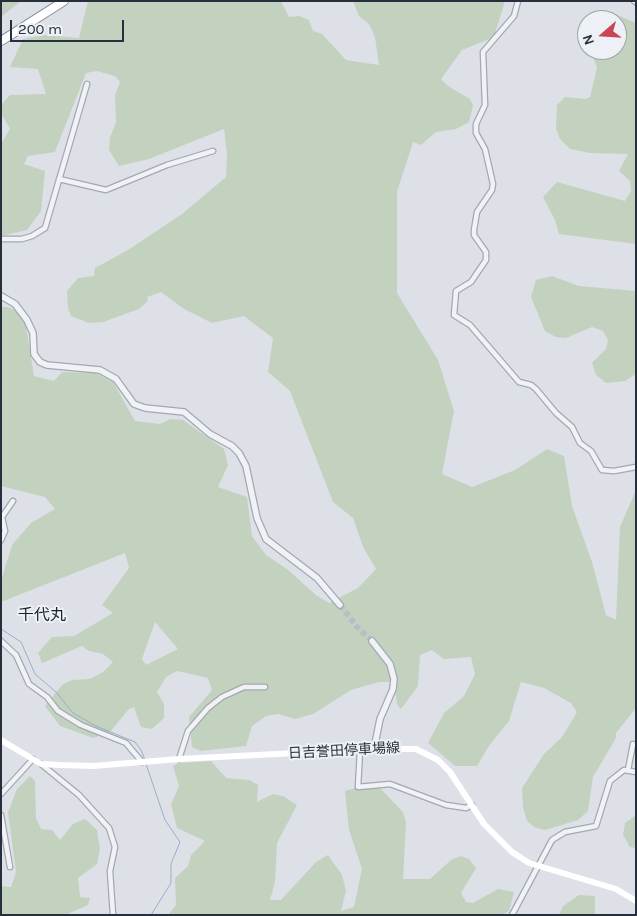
<!DOCTYPE html>
<html>
<head>
<meta charset="utf-8">
<style>
  body { margin:0 }
  #map { position:relative; width:637px; height:916px; overflow:hidden; background:#dde1e7; font-family:Karla,sans-serif }
  canvas { display:block }
  .frame { position:absolute; inset:0; border:2px solid #272f3d; pointer-events:none }
  .north { position:absolute; left:577px; top:10px; width:50px; height:50px; box-sizing:border-box; background:#edf0f5; border:1px solid #9ea3ab; border-radius:50%; rotate:251deg; font-size:14px; font-weight:700; line-height:20px; text-align:center; color:#272f3d }
  .north::after { content:''; display:block; margin:auto; width:18px; height:22px; background:#cc4355; clip-path:polygon(50% 0,100% 100%,50% 72%,0 100%) }
  .scale { position:absolute; left:10px; top:20px; width:114px; height:22px; box-sizing:border-box; border:2px solid #272f3d; border-top:0; padding-left:6px; font-size:15px; line-height:18px; white-space:nowrap; color:#272f3d; -webkit-text-stroke:4px #edf0f5; paint-order:stroke }
</style>
</head>
<body>
<div id="map">
<canvas width="637" height="916"></canvas>
<div class="frame"></div>
<div class="north">N</div>
<div class="scale">200 m</div>
</div>
<script>
const c = document.querySelector('canvas').getContext('2d');
c.lineJoin = 'round';
function fillPath(path, color) { c.fillStyle = color; c.fill(path, 'evenodd'); }
const poly = rows => new Path2D(rows.map(r => 'M' + r).join(''));
function stroke(path, color, width, dash) { c.strokeStyle = color; c.lineWidth = width; c.lineCap = dash ? 'butt' : 'round'; c.setLineDash(dash || []); c.stroke(path); }
function drawText(font, color, halo, rows, align = 'center') {
  c.font = font + ' Karla,"Noto Sans JP",sans-serif'; c.lineWidth = 4; c.setLineDash([]); c.textBaseline = 'middle'; c.strokeStyle = halo; c.fillStyle = color; for (const [text, x, y, turn = 0] of rows) {
    c.save(); c.translate(x, y); c.rotate((+turn || 0) * Math.PI / 180); c.textAlign = isNaN(turn) ? turn : align; if (halo) c.strokeText(text, 0, 0); c.fillText(text, 0, 0); c.restore();
  }
}
fillPath(poly([
  [1,1,21,1,1,17],
  [88,1,281,1,289,17,299,16,309,20,313,31,322,34,346,60,379,65,375,37,369,24,359,16,353,1,505,1,494,37,462,50,441,79,448,86,470,99,473,105,469,122,456,129,436,132,421,145,413,142,397,192,397,293,438,360,454,411,442,474,472,487,515,470,547,449,564,456,572,506,592,562,606,615,616,620,620,527,636,490,636,708,616,733,616,738,593,777,588,811,578,820,545,830,534,827,527,821,523,807,522,788,544,754,562,737,577,712,571,703,544,688,521,682,509,721,489,746,477,766,455,766,428,743,444,713,464,696,475,674,471,657,444,659,432,650,420,655,418,686,401,709,397,704,394,682,379,682,351,690,313,714,295,719,279,714,266,716,252,726,246,746,201,751,192,747,189,717,212,690,208,678,177,671,166,677,157,692,164,704,164,718,152,729,141,727,134,707,128,710,110,732,93,738,60,726,45,706,62,685,72,680,90,679,103,672,113,662,103,654,89,651,82,646,42,663,38,653,52,637,74,636,113,613,102,605,129,568,125,553,1,602,1,581,12,545,31,523,55,509,45,497,1,486,1,307,8,307,24,314,34,376,54,381,62,372,96,373,113,382,135,421,160,424,170,419,183,420,224,449,228,465,218,487,247,497,252,536,266,555,287,569,317,596,329,603,358,588,376,569,363,547,353,518,333,502,290,391,268,372,273,338,244,316,212,323,184,309,161,292,147,297,148,301,139,309,103,322,89,323,71,316,68,308,67,291,78,278,94,276,95,268,128,250,182,214,226,177,227,154,224,129,149,159,119,166,109,150,110,137,116,123,115,95,120,82,115,76,97,71,86,73,55,152,28,156,24,164,45,171,41,211,27,230,1,236,1,144,10,129,1,113,1,105,10,95,46,94,38,69,10,67,23,39,46,35,79,38],
  [155,622,178,649,146,665,142,659],
  [615,14,636,23,636,244,559,234,555,220,543,197,557,182,625,201,631,191,630,181,619,171,628,154,590,153,570,149,560,139,556,129,557,105,565,97,586,99,590,97,597,68,591,50,617,50,617,20,603,20],
  [552,276,579,286,636,291,636,374,625,381,606,383,596,375,592,363,606,349,608,340,603,331,592,327,566,338,556,337,545,331,531,297,536,280],
  [211,761,226,778,249,780,258,785,257,802,273,794,283,796,297,805,277,843,275,882,270,900,281,900,316,862,328,855,342,875,346,891,341,911,354,907,362,869,349,830,345,791,356,788,380,788,403,812,406,822,403,879,430,879,451,860,461,856,469,859,476,868,461,893,466,902,473,903,498,889,514,892,509,911,502,915,168,915,176,905,175,878,188,866,191,855,205,841,177,828,171,804,179,786,173,766,178,763],
  [30,776,35,781,36,818,41,829,52,830,60,840,73,824,85,819,97,830,100,849,97,864,78,878,80,897,90,898,88,905,65,915,1,915,1,886,11,887,16,872,8,812,17,789],
  [636,815,636,848,630,847,623,835,625,823],
  [579,895,595,896,595,915,559,915,563,906]
]), '#c3d1bf');
stroke(poly([
  [1,629,21,642,35,674,56,692,73,713,96,726,135,742,141,750,145,760],
  [146,764,165,820,180,842,171,864,171,883,151,915]
]), '#98aec7', 1);
stroke(poly([
  [340,605,357,627,372,641]
]), '#b9bdc5', 5.5, [5.5, 3]);
const minor = poly([
  [518,1,514,16,483,52,485,105,476,124,476,133,485,149,493,184,492,190,477,212,474,230,474,235,486,252,486,260,471,282,456,291,454,315,470,325,519,382,531,385,536,389,556,413,572,427,580,443,591,451,602,470,614,471,636,467],
  [634,1,636,2],
  [59,179,106,190,167,165,213,151],
  [1,239,22,239,32,236,45,228,87,84],
  [1,540,5,531,2,517,13,501],
  [1,641,16,655,29,684,47,697,58,711,81,725,126,743,142,762],
  [360,751,358,787,390,784,446,805,466,808,472,805],
  [179,759,188,731,208,708,222,697,244,687,265,687],
  [41,764,79,795,109,828,115,847,110,871,113,915],
  [628,770,633,744],
  [1,794,33,759],
  [1,815,10,867],
  [512,915,552,840,565,832,596,826,610,781,624,770,636,772]
]);
const tertiary = poly([
  [1,296,15,304,27,320,33,333,34,354,40,362,47,365,100,370,116,379,134,404,145,408,184,412,210,434,232,446,239,453,246,466,257,518,266,539,317,578,340,605],
  [372,641,390,664,394,679,393,689,380,719,374,749]
]);
const motorway = poly([
  [1,41,64,1]
]);
stroke(minor, '#a3a8b1', 7);
stroke(tertiary, '#a3a8b1', 8);
stroke(motorway, '#858e9d', 10);
stroke(minor, '#f0f2f5', 4.5);
stroke(tertiary, '#f0f2f5', 5.5);
stroke(poly([
  [1,740,41,764,59,765,93,766,179,759,374,749,416,749,438,760,450,772,484,824,512,852,529,863,616,889,636,901]
]), '#fff', 6);
stroke(motorway, '#fff', 8);
drawText('14px', '#272f3d', '#edf0f5', [
  ["日吉誉田停車場線",344,751,-3]
]);
drawText('16px', '#19202e', '#edf0f5', [
  ["千代丸",42,615]
]);
</script>
</body>
</html>
